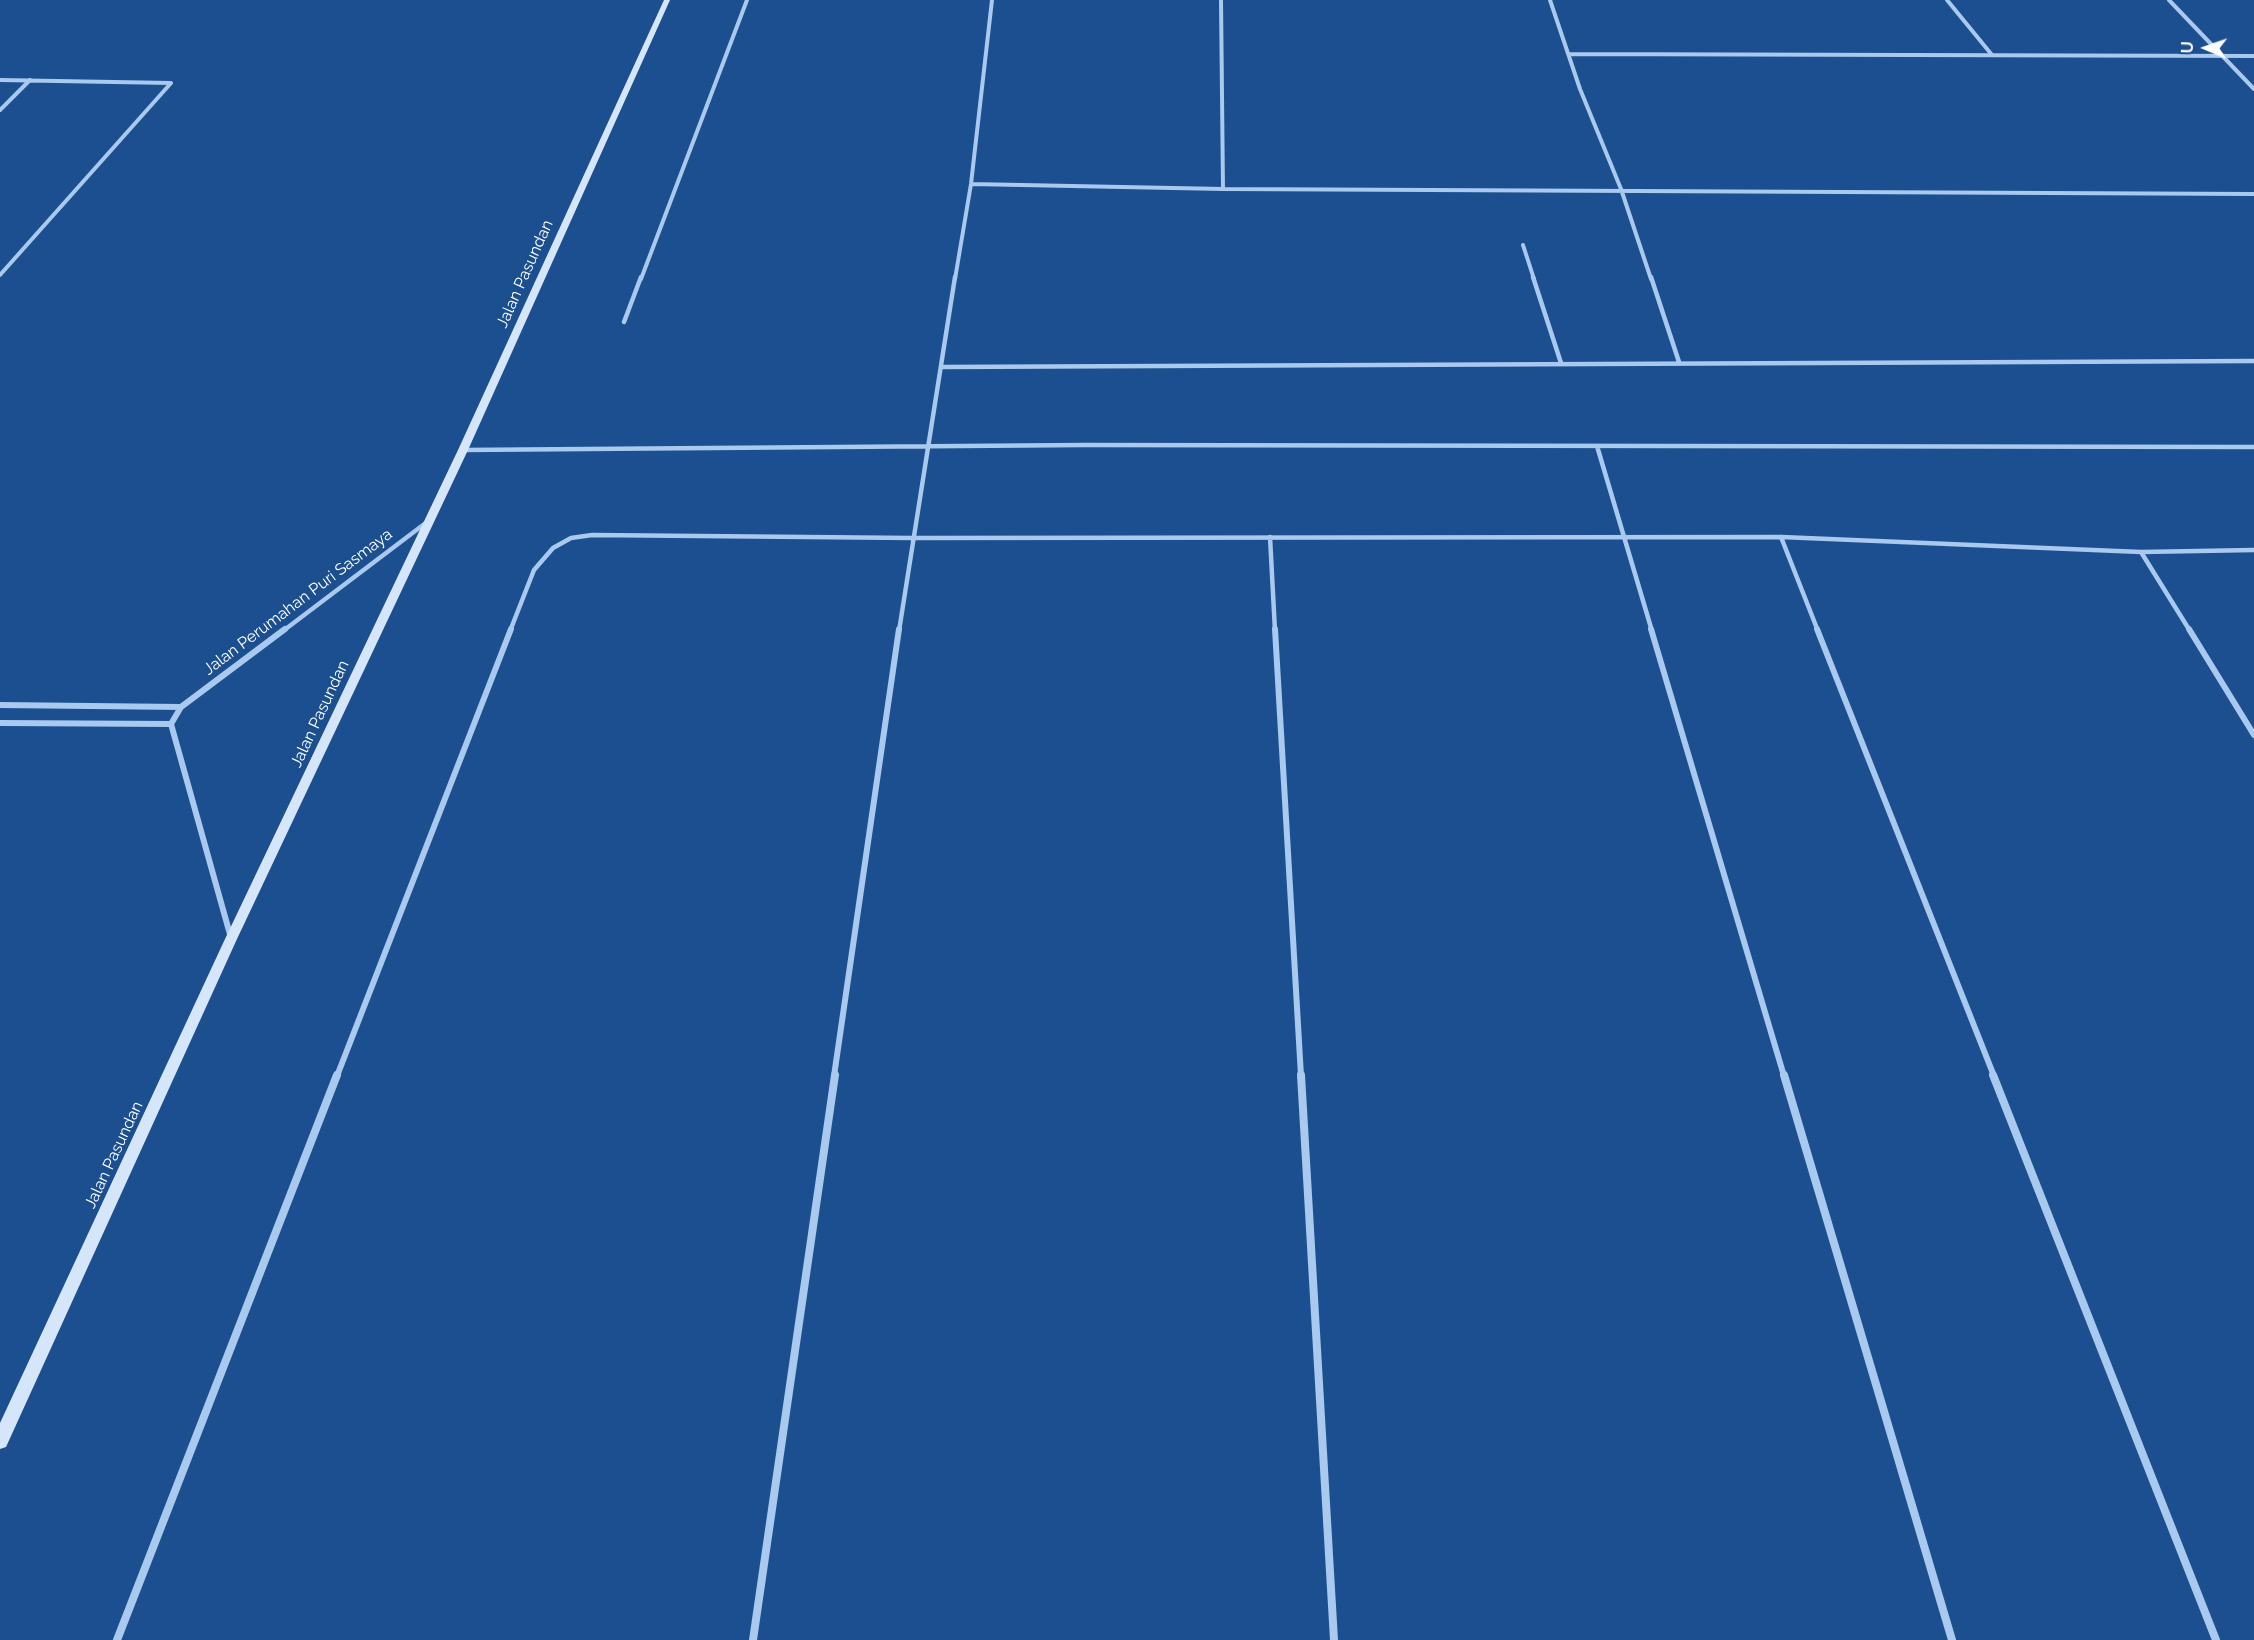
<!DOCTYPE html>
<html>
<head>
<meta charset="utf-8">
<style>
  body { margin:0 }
  #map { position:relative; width:2254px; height:1640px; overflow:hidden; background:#1b4f8f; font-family:Raleway,sans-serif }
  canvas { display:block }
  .north { position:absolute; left:2176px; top:18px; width:60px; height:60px; -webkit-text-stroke:4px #1b4f8f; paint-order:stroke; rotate:272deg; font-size:16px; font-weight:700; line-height:24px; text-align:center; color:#fff }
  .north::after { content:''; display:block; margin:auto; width:21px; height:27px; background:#fff; clip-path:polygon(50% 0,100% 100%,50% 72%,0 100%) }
</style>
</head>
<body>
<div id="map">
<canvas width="2254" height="1640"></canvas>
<div class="north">U</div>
</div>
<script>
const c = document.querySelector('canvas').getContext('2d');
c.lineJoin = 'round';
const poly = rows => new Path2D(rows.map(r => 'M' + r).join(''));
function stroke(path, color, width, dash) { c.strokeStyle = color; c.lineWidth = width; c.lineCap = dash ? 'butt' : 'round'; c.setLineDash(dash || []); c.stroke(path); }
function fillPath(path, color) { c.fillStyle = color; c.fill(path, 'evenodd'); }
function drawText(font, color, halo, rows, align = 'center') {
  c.font = font + ' Raleway,sans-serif'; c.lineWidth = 5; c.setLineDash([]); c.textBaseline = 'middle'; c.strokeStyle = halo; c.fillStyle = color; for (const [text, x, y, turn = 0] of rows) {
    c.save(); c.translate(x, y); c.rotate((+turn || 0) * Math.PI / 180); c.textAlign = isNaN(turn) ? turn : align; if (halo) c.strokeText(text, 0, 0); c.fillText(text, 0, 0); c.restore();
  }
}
stroke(poly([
  [1221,0,1223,189],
  [1550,0,1580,89,1621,189,1651,279],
  [1947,0,1992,55],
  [2169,0,2254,89],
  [1568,54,2254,56],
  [0,80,171,83],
  [0,110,30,80],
  [971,184,1223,189,2254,194],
  [1523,245,1534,279],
  [0,275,171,83],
  [641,279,747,0],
  [955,279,971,184,992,0]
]), '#a9c9ee', 4);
stroke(poly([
  [1533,277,1561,363],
  [1651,277,1679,362],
  [624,322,641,277],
  [941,367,2254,361],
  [1597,446,1652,631],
  [463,450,1085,445,2254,447],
  [1270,537,1275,631],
  [1781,537,1818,631],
  [2141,552,2254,550],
  [283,631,427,522],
  [510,631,534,570,553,548,571,538,592,535,912,538,1781,537,2141,552,2190,631],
  [899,631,955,277]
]), '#a9c9ee', 4.5);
stroke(poly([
  [1275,629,1301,1076],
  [1651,629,1784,1076],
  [1817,629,1994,1076],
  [2189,629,2254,735],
  [0,705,181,707,285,629],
  [0,723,171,724,231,938],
  [171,724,181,707],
  [337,1076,511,629],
  [834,1076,899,629]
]), '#a9c9ee', 6);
stroke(poly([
  [1301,1075,1334,1640],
  [1784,1075,1952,1640],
  [1993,1075,2216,1640],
  [117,1640,337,1075],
  [753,1640,835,1075]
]), '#a9c9ee', 8);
fillPath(poly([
  [664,0,670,0,468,450,237,939,6,1447,0,1449,0,1423,225,939,458,450,664,0]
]), '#d6e6fa');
drawText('16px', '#fff', '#1b4f8f', [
  ["Jalan Pasundan",525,274,-66],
  ["Jalan Perumahan Puri Sasmaya",298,602,-37],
  ["Jalan Pasundan",320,714,-65],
  ["Jalan Pasundan",114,1155,-65]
]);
</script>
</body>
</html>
